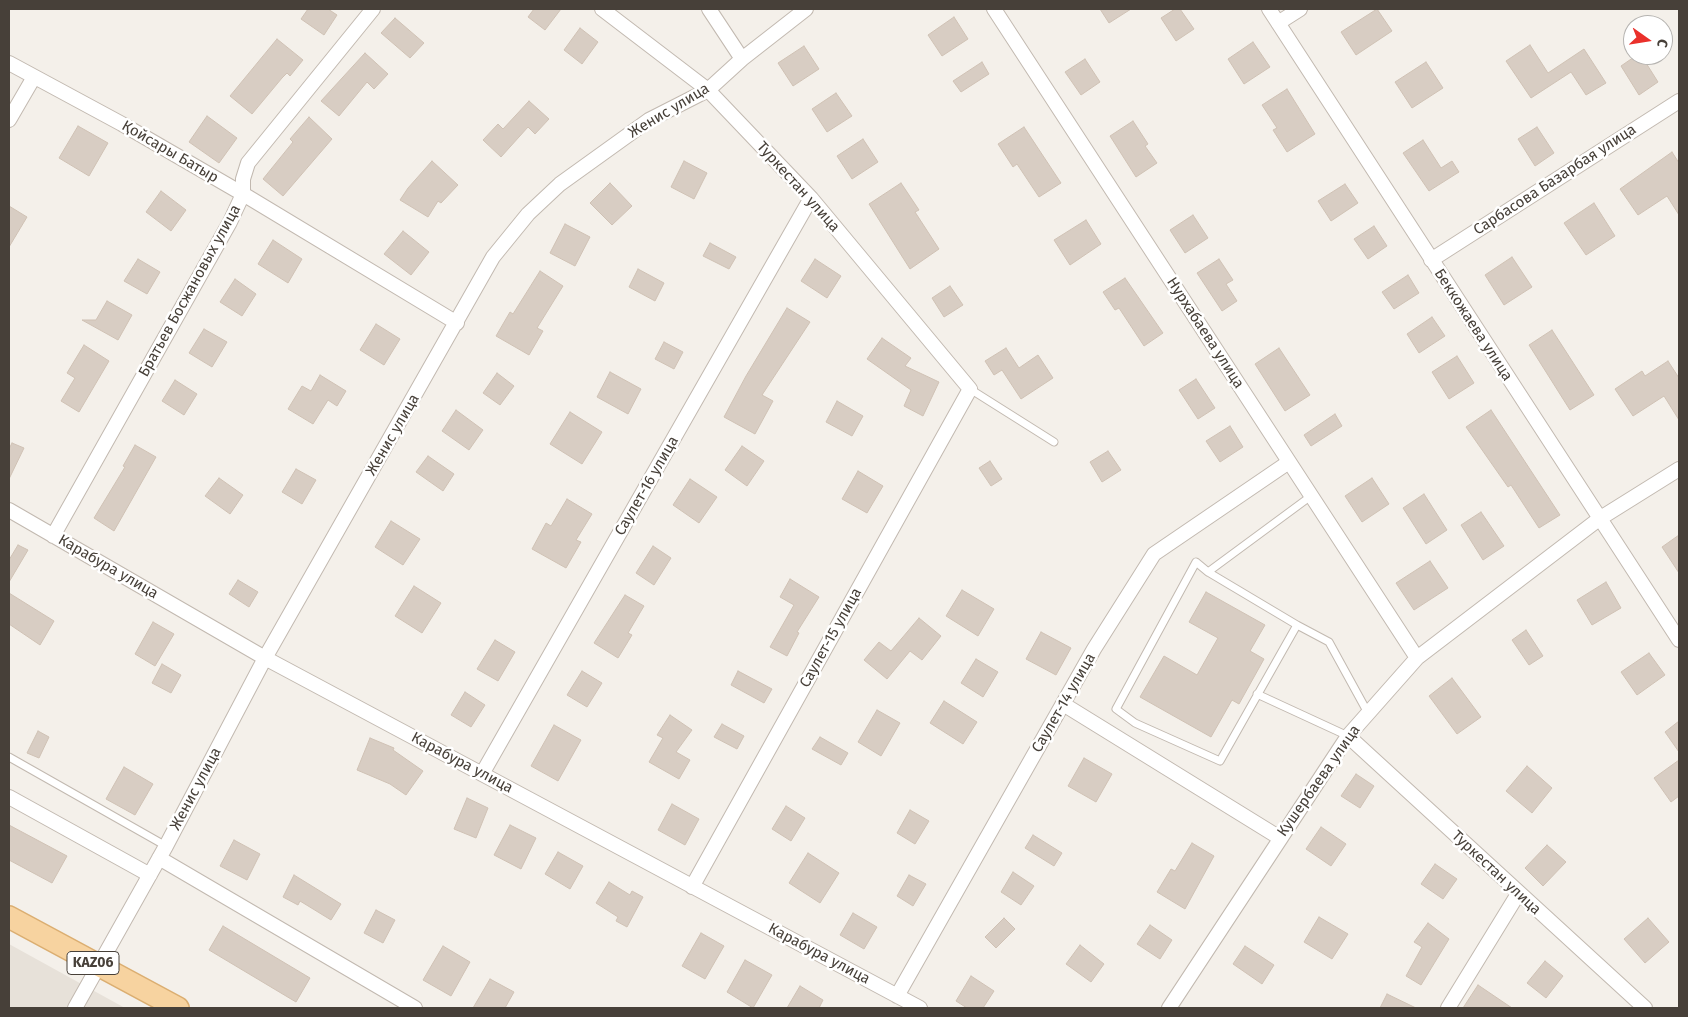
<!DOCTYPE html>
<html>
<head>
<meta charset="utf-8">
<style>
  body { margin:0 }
  #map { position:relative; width:1688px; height:1017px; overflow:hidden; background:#f4f0ea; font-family:"Fira Sans",sans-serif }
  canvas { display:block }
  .frame { position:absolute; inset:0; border:10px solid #474039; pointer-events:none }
  .north { position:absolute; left:1623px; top:15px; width:50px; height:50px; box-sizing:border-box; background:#fff; border:1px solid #b5b3b0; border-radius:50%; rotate:103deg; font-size:14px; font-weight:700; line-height:20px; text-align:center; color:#474039 }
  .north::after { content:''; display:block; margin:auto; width:18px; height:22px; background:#ea302b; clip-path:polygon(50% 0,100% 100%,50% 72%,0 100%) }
</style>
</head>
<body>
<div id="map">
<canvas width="1688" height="1017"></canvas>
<div class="frame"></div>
<div class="north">С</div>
</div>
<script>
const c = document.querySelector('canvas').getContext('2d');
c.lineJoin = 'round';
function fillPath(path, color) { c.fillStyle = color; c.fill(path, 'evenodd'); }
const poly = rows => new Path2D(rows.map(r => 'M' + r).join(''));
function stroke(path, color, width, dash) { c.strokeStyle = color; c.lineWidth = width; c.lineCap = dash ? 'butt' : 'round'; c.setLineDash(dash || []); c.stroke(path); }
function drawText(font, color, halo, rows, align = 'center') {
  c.font = font + ' "Fira Sans",sans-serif'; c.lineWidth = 5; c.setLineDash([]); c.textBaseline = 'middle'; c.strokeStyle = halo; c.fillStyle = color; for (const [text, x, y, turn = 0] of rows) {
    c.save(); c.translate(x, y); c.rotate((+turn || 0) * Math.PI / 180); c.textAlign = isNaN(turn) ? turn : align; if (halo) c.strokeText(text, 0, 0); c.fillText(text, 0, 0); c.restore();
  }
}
fillPath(poly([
  [9,944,125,1008,9,1008]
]), '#e7e1d9');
const building = poly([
  [308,9,328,9,337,15,324,35,301,19,308,9],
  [534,9,561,9,545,30,528,17,534,9],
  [1100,9,1131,9,1109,23,1100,9],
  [1175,9,1180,9,1194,29,1176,41,1161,18,1175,9],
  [1377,9,1392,31,1356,55,1341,32,1377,9],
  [954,17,968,39,942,56,928,35,954,17],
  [395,18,424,43,410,58,381,33,395,18],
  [580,28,598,42,582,64,564,50,580,28],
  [277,39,303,60,290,76,287,73,282,78,252,114,230,96,277,39],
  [1253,42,1270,67,1244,84,1228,59,1253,42],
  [1530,45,1548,73,1584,49,1606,83,1586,95,1571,72,1531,98,1506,61,1530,45],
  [804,46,819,69,793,86,778,63,804,46],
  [365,53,388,74,374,89,367,82,339,116,321,101,365,53],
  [1637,55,1641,55,1658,82,1639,95,1621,66,1637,55],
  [1085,59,1100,82,1081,95,1065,72,1085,59],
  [982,62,989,74,961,92,953,81,982,62],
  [1426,62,1443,88,1412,108,1395,82,1426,62],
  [1287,89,1315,134,1287,152,1273,130,1277,128,1262,105,1287,89],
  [836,93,852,116,827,132,812,109,836,93],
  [529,101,549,119,535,134,528,127,501,157,483,140,498,124,503,129,529,101],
  [207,116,237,138,219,163,189,142,207,116],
  [309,117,332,139,283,196,263,179,293,142,290,139,309,117],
  [1133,121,1148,144,1145,146,1157,163,1136,177,1110,136,1133,121],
  [78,126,108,143,89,176,59,158,78,126],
  [1024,127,1061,183,1039,197,1017,164,1013,167,998,144,1024,127],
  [1537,127,1554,153,1535,166,1518,139,1537,127],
  [863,139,878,162,852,179,837,156,863,139],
  [1423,140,1441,168,1452,161,1459,172,1429,191,1403,153,1423,140],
  [1672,152,1679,163,1679,215,1667,196,1638,215,1620,189,1672,152],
  [432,161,458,185,441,203,438,201,428,217,400,200,408,188,432,161],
  [684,161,707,173,694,199,671,187,684,161],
  [610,183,632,206,612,225,590,203,610,183],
  [901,183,919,210,915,212,939,249,910,269,869,204,901,183],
  [1345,184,1358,203,1331,221,1318,201,1345,184],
  [161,191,186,210,171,231,146,212,161,191],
  [1594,203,1615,236,1586,255,1564,223,1594,203],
  [9,206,27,217,9,247,9,206],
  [1193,215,1208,238,1185,253,1170,230,1193,215],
  [1086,220,1101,244,1070,265,1054,240,1086,220],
  [565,224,590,237,575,266,550,253,565,224],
  [1374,226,1387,246,1368,259,1354,239,1374,226],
  [403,231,429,252,411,275,384,254,403,231],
  [273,240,302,259,288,283,258,264,273,240],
  [710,243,736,257,729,269,703,256,710,243],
  [1512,257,1532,287,1504,305,1485,275,1512,257],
  [138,259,160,272,147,294,124,281,138,259],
  [815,259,841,276,827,298,801,281,815,259],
  [1219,259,1233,280,1226,284,1237,301,1222,311,1197,273,1219,259],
  [638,269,664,283,655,301,629,287,638,269],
  [540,271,563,286,537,328,543,331,529,355,496,336,510,312,513,314,540,271],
  [1408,275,1419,293,1394,309,1382,292,1408,275],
  [1125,278,1163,333,1144,346,1119,308,1115,310,1103,292,1125,278],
  [235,279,256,294,242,316,220,302,235,279],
  [950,286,963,305,944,317,932,298,950,286],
  [107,301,132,315,118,340,82,320,96,320,107,301],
  [787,308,810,322,762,395,773,401,755,434,724,417,746,376,787,308],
  [1432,317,1445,336,1419,353,1407,334,1432,317],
  [376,324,400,339,384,365,360,350,376,324],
  [204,329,227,342,212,367,189,353,204,329],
  [1552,330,1594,395,1570,410,1529,345,1552,330],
  [882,338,911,358,905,366,939,382,923,416,904,406,911,390,867,359,882,338],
  [664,342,683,352,674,369,655,359,664,342],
  [84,345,109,361,79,412,61,401,75,378,67,373,84,345],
  [1006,348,1019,368,1038,355,1053,378,1021,399,1002,370,994,375,985,361,1006,348],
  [1279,348,1310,395,1285,411,1255,364,1279,348],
  [1457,356,1474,383,1449,399,1432,372,1457,356],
  [1668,361,1679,378,1679,420,1664,396,1633,416,1615,389,1642,371,1645,376,1668,361],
  [610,372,641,389,628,414,597,397,610,372],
  [497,373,514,386,500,405,483,393,497,373],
  [320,375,346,391,337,406,328,400,313,424,288,409,302,386,311,391,320,375],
  [1196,379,1215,408,1198,419,1179,390,1196,379],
  [175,380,197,394,184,415,162,401,175,380],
  [837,401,863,416,852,436,826,422,837,401],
  [456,410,483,430,469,450,442,431,456,410],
  [1491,410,1560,515,1539,528,1511,485,1508,487,1466,427,1491,410],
  [570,412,602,432,582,464,550,444,570,412],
  [1335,414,1342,426,1311,446,1304,435,1335,414],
  [1230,426,1243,447,1220,462,1206,441,1230,426],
  [12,443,24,448,9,479,9,449,12,443],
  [135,445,156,457,114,531,94,518,125,467,123,466,135,445],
  [742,446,764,461,747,486,725,470,742,446],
  [1108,451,1121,470,1102,482,1090,462,1108,451],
  [428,456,454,474,443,491,416,472,428,456],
  [990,461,1002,479,991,486,979,468,990,461],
  [296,469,316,480,302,504,282,492,296,469],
  [858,471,883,486,867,513,842,499,858,471],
  [219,478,243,495,230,514,205,496,219,478],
  [1372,478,1389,504,1362,522,1345,496,1372,478],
  [690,479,717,497,699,523,673,505,690,479],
  [1424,494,1447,530,1426,544,1403,508,1424,494],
  [567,499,592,514,576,540,581,542,566,568,532,549,546,523,551,526,567,499],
  [1481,512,1504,546,1483,560,1461,525,1481,512],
  [391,521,420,539,403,565,375,547,391,521],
  [1679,535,1679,573,1662,547,1679,535],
  [18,545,28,550,9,582,9,560,18,545],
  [653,546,671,558,654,585,636,573,653,546],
  [1430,561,1448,588,1414,610,1396,583,1430,561],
  [790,579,819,597,797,632,799,633,787,656,770,647,794,605,780,597,790,579],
  [238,580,258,592,249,607,229,594,238,580],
  [1606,582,1621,608,1592,625,1577,600,1606,582],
  [414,586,441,603,422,633,395,616,414,586],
  [962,590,994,609,978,636,946,616,962,590],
  [1206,592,1265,625,1250,651,1264,659,1239,704,1232,700,1211,737,1140,697,1164,656,1197,675,1218,638,1189,622,1206,592],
  [9,593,54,621,40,645,9,624,9,593],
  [625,595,644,606,628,633,632,635,618,658,594,643,625,595],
  [919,618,941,636,922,660,910,651,887,679,864,660,879,642,891,651,919,618],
  [153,622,174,634,155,666,135,654,153,622],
  [1526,630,1543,656,1529,665,1512,640,1526,630],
  [1041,632,1071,648,1056,675,1026,659,1041,632],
  [495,640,515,652,498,681,477,669,495,640],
  [1649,653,1665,675,1637,695,1621,672,1649,653],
  [976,659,998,672,983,697,961,683,976,659],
  [162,664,181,675,171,693,152,683,162,664],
  [582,671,602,683,587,707,567,695,582,671],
  [738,671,772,689,764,703,731,685,738,671],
  [1452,678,1481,717,1457,734,1429,696,1452,678],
  [465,692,485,705,471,727,451,715,465,692],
  [944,701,977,722,963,744,930,723,944,701],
  [877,710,900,723,881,756,858,742,877,710],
  [670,715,692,730,676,752,690,760,679,779,649,762,663,738,657,735,670,715],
  [1679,721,1679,752,1665,732,1679,721],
  [722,724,744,736,737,749,714,737,722,724],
  [554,725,581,740,558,781,531,766,554,725],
  [38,731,49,737,39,758,27,753,38,731],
  [820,737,848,753,841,765,812,749,820,737],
  [370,738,394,748,393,750,423,771,406,795,390,784,357,770,370,738],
  [1084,758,1112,774,1096,802,1068,786,1084,758],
  [1679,760,1679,796,1671,802,1654,778,1679,760],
  [1527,766,1552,788,1532,813,1506,791,1527,766],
  [124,767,153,784,135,815,106,799,124,767],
  [1356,774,1374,786,1360,808,1341,796,1356,774],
  [467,798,488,808,476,838,454,829,467,798],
  [672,804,699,819,685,845,658,830,672,804],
  [786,806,805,818,791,841,772,829,786,806],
  [910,810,929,821,915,844,897,833,910,810],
  [9,825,67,856,52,883,9,860,9,825],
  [510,825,536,838,521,869,494,855,510,825],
  [1321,827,1346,844,1331,866,1306,849,1321,827],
  [1033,835,1062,853,1054,866,1025,848,1033,835],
  [234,840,260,854,247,880,220,866,234,840],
  [1192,843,1214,856,1185,909,1157,892,1171,869,1175,871,1192,843],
  [1547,845,1566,862,1543,886,1525,868,1547,845],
  [558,852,583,866,570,889,545,874,558,852],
  [808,853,839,873,820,903,789,883,808,853],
  [1435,864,1457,879,1443,899,1421,884,1435,864],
  [1013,872,1034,886,1021,905,1001,892,1013,872],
  [294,875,341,904,331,920,300,901,298,905,283,897,294,875],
  [909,875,926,884,913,906,897,896,909,875],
  [609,882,630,895,632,891,643,897,627,927,616,921,618,917,596,903,609,882],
  [376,910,395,920,383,943,364,933,376,910],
  [853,913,877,927,864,949,840,935,853,913],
  [1319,917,1348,934,1332,959,1304,942,1319,917],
  [1004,918,1015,929,996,948,985,937,1004,918],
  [1648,918,1669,942,1645,963,1624,939,1648,918],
  [1428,923,1449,939,1421,985,1406,976,1422,947,1414,942,1428,923],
  [1150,925,1172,940,1160,959,1137,944,1150,925],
  [223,926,310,978,296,1002,209,950,223,926],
  [701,933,724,946,705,979,682,966,701,933],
  [1080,945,1104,964,1091,982,1066,964,1080,945],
  [443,946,470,962,451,996,423,980,443,946],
  [1245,946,1274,965,1262,984,1233,964,1245,946],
  [745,960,772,975,753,1008,727,992,745,960],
  [1545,961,1563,976,1546,998,1527,983,1545,961],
  [971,976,994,991,983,1008,967,1008,956,1001,971,976],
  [490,979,514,992,505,1008,473,1008,490,979],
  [1478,985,1512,1008,1463,1008,1478,985],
  [800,986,823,1000,819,1008,787,1008,800,986],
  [1387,994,1416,1008,1380,1008,1387,994]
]);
fillPath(building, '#d8cdc3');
stroke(building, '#cfc1b4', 1);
const lane = poly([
  [970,389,1054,442],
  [1208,572,1297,625,1220,761,1135,723,1116,709,1196,562,1208,572,1311,496],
  [1297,625,1329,642,1368,713],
  [1257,694,1348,736],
  [9,757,166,846]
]);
const street = poly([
  [602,9,708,90,811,198,970,389,692,887],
  [709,9,742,59],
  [994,9,1417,658],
  [1269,9,1679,640],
  [1278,23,1300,9],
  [9,63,122,124,243,194,457,323],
  [9,120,34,77],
  [1431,260,1679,101],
  [9,510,265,658,920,1008],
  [53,536,230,222,243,194,243,179,248,163,373,9],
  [1063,704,1280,838],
  [1348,736,1645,1008],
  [482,774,811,198],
  [9,797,150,875],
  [159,858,415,1008],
  [897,996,1094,649,1154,554,1289,462],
  [75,1008,166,846,265,658,493,257,528,214,560,184,649,120,708,90,742,59,806,9],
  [1169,1008,1348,736,1417,658,1599,519,1679,469],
  [1448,1008,1518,894]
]);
const primary = poly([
  [9,917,178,1008]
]);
stroke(lane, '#c2b9b0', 9);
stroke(street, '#c2b9b0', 16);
stroke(primary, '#dbae71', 24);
stroke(lane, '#fff', 7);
stroke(street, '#fff', 14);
stroke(primary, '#f7d3a0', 21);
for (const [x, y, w] of [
  [93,963,52]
]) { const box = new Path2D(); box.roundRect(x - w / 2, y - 11.5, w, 23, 4); c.fillStyle = '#fff'; c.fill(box); stroke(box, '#474039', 1); }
drawText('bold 14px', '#474039', null, [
  ["KAZ06",93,963]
]);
drawText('15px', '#474039', '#fff', [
  ["Женис улица",669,111,-31],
  ["Қойсары Батыр",170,152,30],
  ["Сарбасова Базарбая улица",1555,180,-33],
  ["Туркестан улица",798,187,48],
  ["Братьев Босжановых улица",190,291,-61],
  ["Беккожаева улица",1473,325,57],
  ["Нурхабаева улица",1205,333,57],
  ["Женис улица",393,435,-60],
  ["Саулет-16 улица",647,486,-60],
  ["Карабура улица",108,567,30],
  ["Саулет-15 улица",831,638,-61],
  ["Саулет-14 улица",1064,703,-60],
  ["Карабура улица",462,763,28],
  ["Кушербаева улица",1319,781,-55],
  ["Женис улица",196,789,-62],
  ["Туркестан улица",1496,873,43],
  ["Карабура улица",819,954,28]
]);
</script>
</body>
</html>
